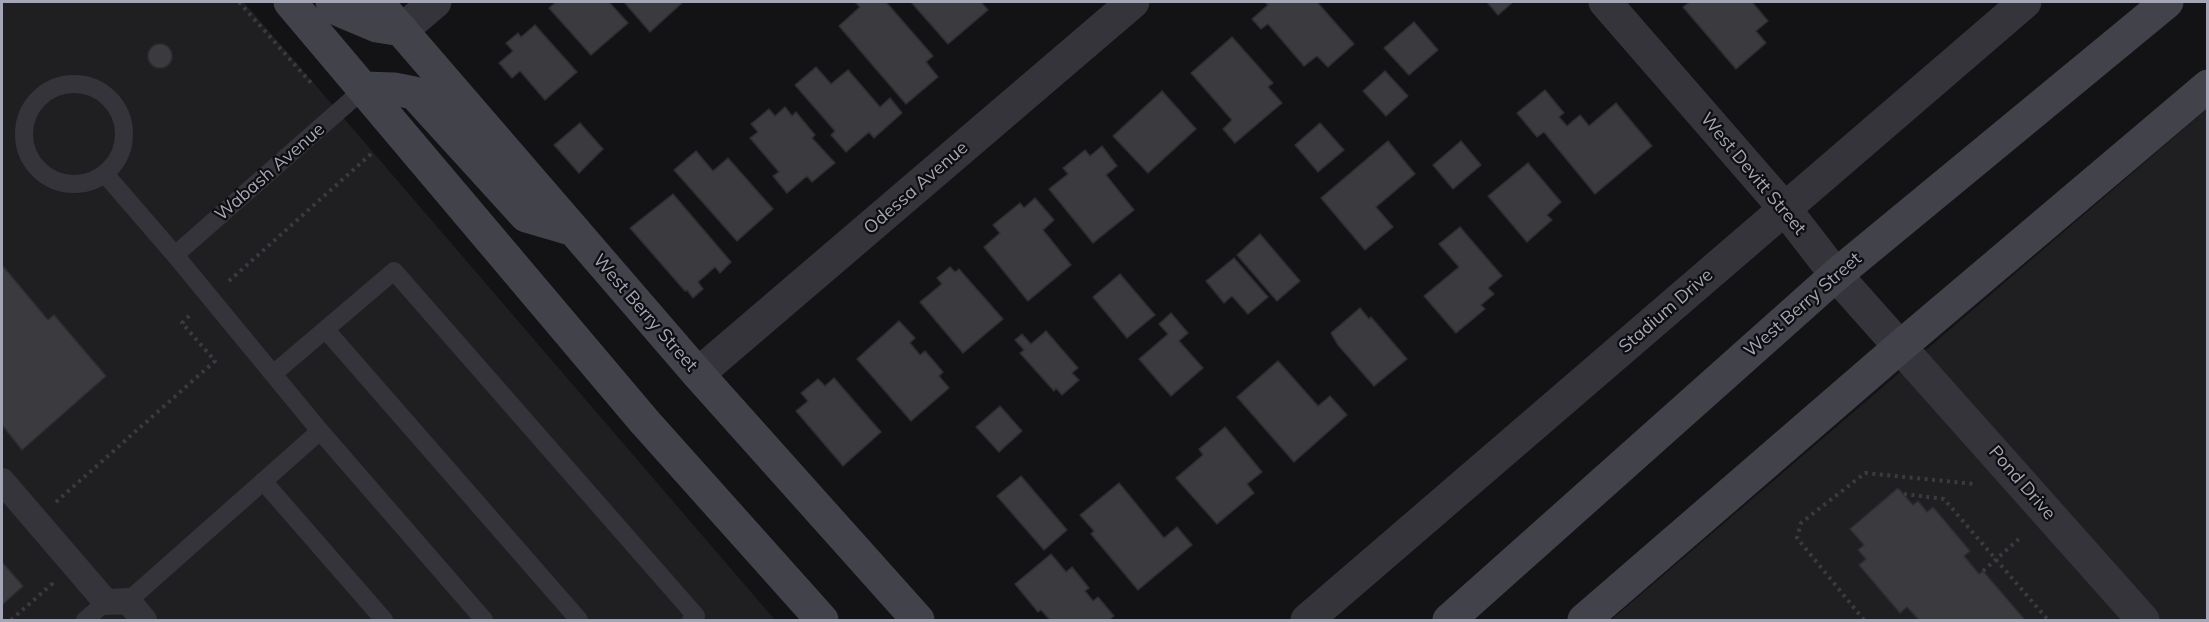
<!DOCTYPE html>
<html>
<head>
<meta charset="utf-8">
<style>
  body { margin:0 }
  #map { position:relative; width:2209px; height:622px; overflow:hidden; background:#131315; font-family:Mulish,sans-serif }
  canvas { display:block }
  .frame { position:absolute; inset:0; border:3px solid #a4a6b5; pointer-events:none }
</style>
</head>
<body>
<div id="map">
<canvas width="2209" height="622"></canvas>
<div class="frame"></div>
</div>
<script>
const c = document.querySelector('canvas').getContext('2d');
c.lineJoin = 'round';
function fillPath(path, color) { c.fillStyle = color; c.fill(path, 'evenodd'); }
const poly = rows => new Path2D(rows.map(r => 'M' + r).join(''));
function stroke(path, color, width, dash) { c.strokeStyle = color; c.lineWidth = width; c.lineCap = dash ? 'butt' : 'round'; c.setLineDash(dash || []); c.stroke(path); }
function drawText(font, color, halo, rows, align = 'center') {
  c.font = font + ' Mulish,sans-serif'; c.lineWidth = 4.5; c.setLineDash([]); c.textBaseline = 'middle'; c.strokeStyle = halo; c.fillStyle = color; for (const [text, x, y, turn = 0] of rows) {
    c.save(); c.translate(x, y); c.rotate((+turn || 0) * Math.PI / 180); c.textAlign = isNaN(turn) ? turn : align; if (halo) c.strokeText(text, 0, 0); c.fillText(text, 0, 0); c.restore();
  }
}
fillPath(poly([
  [2,2,244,2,775,620,2,620],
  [2207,109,2207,620,1611,620]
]), '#1f1f22');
const building = poly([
  [556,2,609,2,628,23,591,55,549,8,556,2],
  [624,2,683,2,650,32,624,2],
  [855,2,886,2,933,56,926,62,938,77,906,104,839,26,860,7,855,2],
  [911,2,981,2,988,10,948,44,911,2],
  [1265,2,1317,2,1354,44,1328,67,1317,56,1304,66,1268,24,1261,29,1252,19,1268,5,1265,2],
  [1487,2,1513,2,1498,15,1487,2],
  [1690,2,1752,2,1768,21,1756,31,1766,43,1736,69,1683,7,1690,2],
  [1414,22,1438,50,1409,75,1384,48,1414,22],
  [535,25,577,72,545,100,520,71,512,78,499,63,513,51,506,43,518,33,521,37,535,25],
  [1232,37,1273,83,1268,87,1282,103,1235,143,1223,129,1232,120,1191,73,1232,37],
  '148 56a12 12 0 1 1 24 0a12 12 0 1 1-24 0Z',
  [816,67,831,84,848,70,880,107,890,98,902,113,874,138,869,132,846,152,831,135,835,131,795,85,816,67],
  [1385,71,1408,96,1386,116,1363,91,1385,71],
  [1545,90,1564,113,1559,117,1567,126,1580,115,1589,126,1616,103,1652,146,1595,194,1544,132,1537,137,1517,113,1545,90],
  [1162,91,1196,129,1148,173,1113,136,1162,91],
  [785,107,792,116,796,112,815,135,812,138,835,163,812,182,807,176,787,193,773,176,779,172,750,138,758,132,751,124,769,109,775,116,785,107],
  [580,123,603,149,579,173,554,145,580,123],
  [1320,123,1344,150,1318,172,1295,145,1320,123],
  [1388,141,1415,174,1376,207,1393,227,1365,250,1321,198,1388,141],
  [1461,141,1481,165,1453,189,1433,165,1461,141],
  [1102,146,1117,166,1106,175,1134,210,1093,243,1049,189,1068,174,1063,168,1085,150,1090,156,1102,146],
  [696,151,713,171,728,158,773,209,737,241,674,170,696,151],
  [1528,163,1561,202,1547,215,1552,220,1527,242,1488,196,1528,163],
  [673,194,731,262,720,273,715,267,698,282,703,289,693,298,687,290,685,291,630,228,673,194],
  [1035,198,1054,220,1043,230,1071,265,1028,301,984,247,1000,233,993,225,1020,203,1024,208,1035,198],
  [1460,227,1502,276,1488,288,1494,294,1481,305,1485,309,1456,333,1424,296,1459,267,1439,244,1460,227],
  [1260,234,1300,281,1277,301,1237,255,1260,234],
  [1234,258,1268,297,1248,314,1232,296,1224,303,1206,281,1234,258],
  [2,265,48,320,54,315,106,376,22,450,2,425,2,265],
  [950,267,955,272,959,269,1003,319,963,353,920,302,942,284,937,278,950,267],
  [1120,274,1155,315,1127,338,1093,297,1120,274],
  [1360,308,1369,319,1371,317,1407,359,1374,386,1338,345,1331,333,1360,308],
  [1171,313,1188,333,1179,341,1203,368,1171,396,1139,359,1168,334,1159,324,1171,313],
  [899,321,915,338,910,343,920,355,925,351,943,372,939,376,949,388,911,421,857,359,899,321],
  [1046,331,1078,368,1072,373,1079,380,1062,395,1056,388,1054,391,1020,353,1024,350,1015,340,1022,334,1031,344,1046,331],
  [1278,361,1318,406,1330,396,1347,415,1294,462,1237,397,1278,361],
  [834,378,881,432,843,466,796,411,808,401,801,393,818,379,825,386,834,378],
  [1000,406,1022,431,999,452,976,427,1000,406],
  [1225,427,1262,472,1247,484,1254,493,1217,524,1176,478,1203,455,1199,449,1225,427],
  [1021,476,1067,530,1044,550,997,496,1021,476],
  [1119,483,1164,538,1177,527,1192,545,1138,590,1091,534,1094,531,1080,515,1119,483],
  [1898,488,1913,505,1918,501,1927,512,1933,507,1970,551,1964,556,1979,574,1983,571,2025,620,1919,620,1907,607,1900,613,1859,565,1866,559,1858,550,1864,545,1850,529,1898,488],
  [1051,554,1066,572,1072,567,1089,588,1085,591,1093,601,1098,597,1114,616,1109,620,1050,620,1041,610,1038,612,1015,584,1051,554],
  [2,562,23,586,2,605,2,562]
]);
fillPath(building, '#3a3a3f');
stroke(building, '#2e2d31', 1.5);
stroke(poly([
  [239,2,312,84],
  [229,281,372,153],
  [1904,494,1944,499,2048,620],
  [56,502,215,361,182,323,192,313],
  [1983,571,2021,537],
  [11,620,52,584,50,583],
  [1864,620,1797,538,1801,523,1865,473,1975,484]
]), '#3a3a41', 4, [3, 4.5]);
stroke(poly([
  '24 134a50 50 0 1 1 100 0a50 50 0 1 1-100 0Z',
  [105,174,175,255,320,431,128,601],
  [175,255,365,88],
  [326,330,579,620],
  [273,374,394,271,696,616,691,620],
  [320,431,484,620],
  [263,481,384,620],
  [85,620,106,602]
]), '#34343a', 18);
stroke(poly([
  [2,481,106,602,128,601,144,620]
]), '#34343a', 26);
stroke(poly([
  [1605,2,1785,209,1836,275,2143,620],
  [402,30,435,2],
  [698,374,1133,2],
  [1307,620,2025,2]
]), '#34343a', 33);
stroke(poly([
  [290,2,644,421,822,620],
  [332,2,339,10,377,26,402,30],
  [377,2,698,374,918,620],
  [365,88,394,89,414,93,526,216,574,230],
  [1449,620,1836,275,2167,2],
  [1584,620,1901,346,2208,86]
]), '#42424a', 33);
drawText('18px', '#a4a6b5', '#0e0e10', [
  ["Wabash Avenue",270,172,-41],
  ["West Devitt Street",1753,174,50],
  ["Odessa Avenue",916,188,-41],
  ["West Berry Street",1803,305,-41],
  ["Stadium Drive",1666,311,-41],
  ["West Berry Street",645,313,49],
  ["Pond Drive",2022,483,49]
]);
</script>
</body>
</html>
